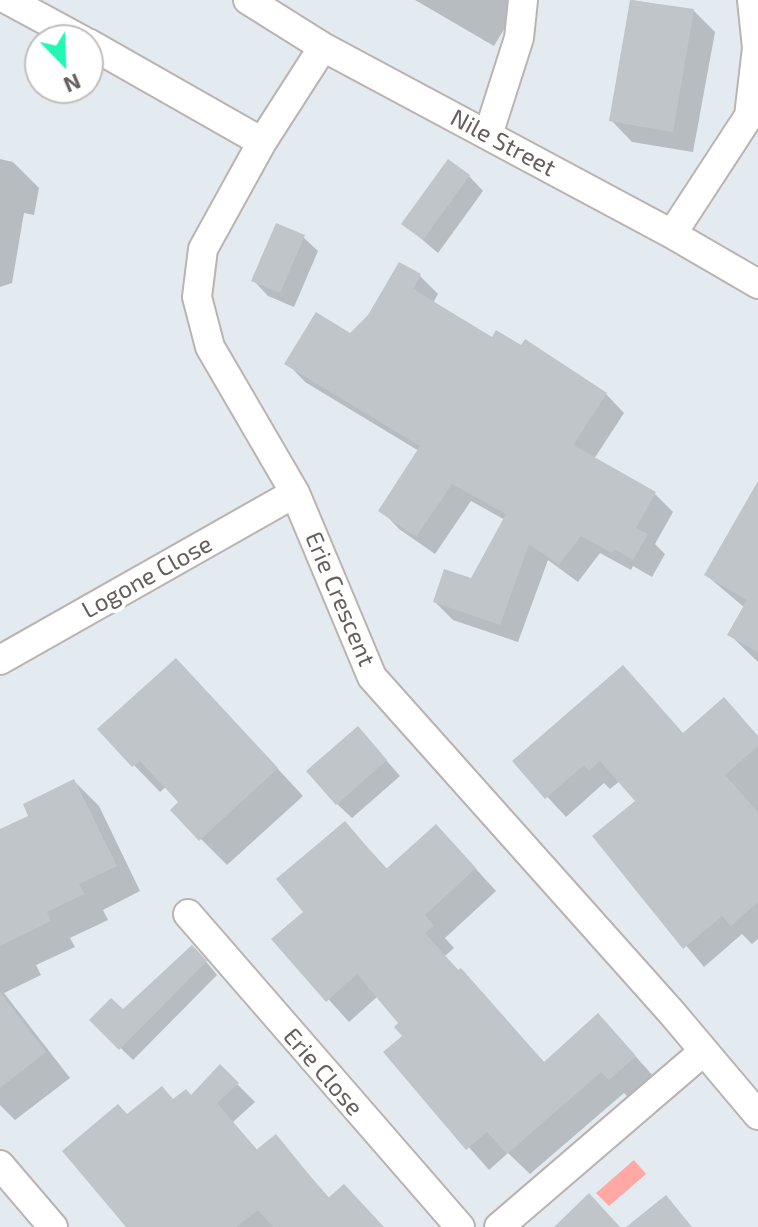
<!DOCTYPE html>
<html>
<head>
<meta charset="utf-8">
<style>
  body { margin:0 }
  #map { position:relative; width:758px; height:1227px; overflow:hidden; background:#e4ebf0; font-family:"Exo 2",sans-serif }
  canvas { display:block }
  .north { position:absolute; left:24px; top:24px; width:80px; height:80px; box-sizing:border-box; background:#fff; border:2px solid #c2bebe; border-radius:50%; rotate:157deg; font-size:22px; font-weight:700; line-height:32px; text-align:center; color:#665d5c }
  .north::after { content:''; display:block; margin:auto; width:28px; height:36px; background:#21f8b3; clip-path:polygon(50% 0,100% 100%,50% 72%,0 100%) }
</style>
</head>
<body>
<div id="map">
<canvas width="758" height="1227"></canvas>
<div class="north">N</div>
</div>
<script>
const c = document.querySelector('canvas').getContext('2d');
c.lineJoin = 'round';
function fillPath(path, color) { c.fillStyle = color; c.fill(path, 'evenodd'); }
const poly = rows => new Path2D(rows.map(r => 'M' + r).join(''));
function stroke(path, color, width, dash) { c.strokeStyle = color; c.lineWidth = width; c.lineCap = dash ? 'butt' : 'round'; c.setLineDash(dash || []); c.stroke(path); }
function drawText(font, color, halo, rows, align = 'center') {
  c.font = font + ' "Exo 2",sans-serif'; c.lineWidth = 8; c.setLineDash([]); c.textBaseline = 'middle'; c.strokeStyle = halo; c.fillStyle = color; for (const [text, x, y, turn = 0] of rows) {
    c.save(); c.translate(x, y); c.rotate((+turn || 0) * Math.PI / 180); c.textAlign = isNaN(turn) ? turn : align; if (halo) c.strokeText(text, 0, 0); c.fillText(text, 0, 0); c.restore();
  }
}
fillPath(poly([
  [634,1160,646,1174,609,1206,596,1193]
]), '#ffa8a4');
fillPath(poly([
  [415,0,511,0,518,6,494,46],
  [632,0,693,10,715,32,693,152,632,142,611,120],
  [0,159,13,162,39,188,34,215,24,213,12,283,0,287],
  [469,176,483,191,438,253,404,224],
  [303,237,318,251,294,307,268,296,254,281],
  [420,276,438,294,433,303,492,340,606,394,624,413,594,459,654,493,673,512,655,544,665,554,652,577,633,566,631,570,600,553,578,582,548,560,518,642,453,620,435,602,472,580,505,520,471,501,435,554,399,529,381,510,419,451,305,382,287,363,350,335],
  [758,506,758,662,729,634,745,608,706,575],
  [202,687,303,796,227,865,201,839,181,802,167,786,160,792,100,730],
  [724,700,758,736,758,939,752,944,742,934,704,967,595,836,638,801,620,781,610,789,604,783,566,817,515,762,684,735],
  [372,744,400,776,352,818,337,804],
  [74,781,99,806,140,891,103,910,108,920,70,938,75,947,36,965,41,975,4,993,70,1078,15,1120,0,1105,0,831,31,817],
  [345,823,388,870,457,848,496,891,445,938,454,948,445,956,546,1064,619,1038,656,1079,632,1101,624,1093,530,1174,508,1153,489,1170,386,1053,405,1036,401,1023,378,996,349,1022,274,939,306,912],
  [204,959,217,975,133,1060,92,1020,123,1012],
  [220,1067,255,1102,233,1122,258,1151,276,1137,330,1199,382,1227,128,1227,128,1117,192,1097]
]), '#0003');
fillPath(poly([
  [630,0,694,9,673,132,609,121],
  [448,159,470,175,423,240,401,224],
  [276,223,305,235,280,293,251,281],
  [399,262,421,274,413,289,492,337,496,330,521,345,525,339,607,393,573,445,656,492,636,528,648,534,633,560,614,549,612,553,581,536,559,565,529,544,500,625,433,602,444,569,471,578,506,514,452,484,416,537,378,511,420,446,284,364,316,312,350,333,368,315],
  [758,481,758,652,727,635,747,600,704,575],
  [176,658,278,768,199,841,170,810,178,802,156,778,140,761,132,767,97,729],
  [623,665,683,733,724,697,758,736,758,746,725,775,758,812,758,902,731,926,722,916,683,949,592,836,635,801,600,761,589,771,584,765,545,799,512,761],
  [358,726,387,760,336,805,306,771],
  [74,779,117,866,79,884,84,894,47,912,51,921,0,946,0,829,28,816,23,804],
  [345,821,386,869,436,824,476,868,425,915,434,926,425,933,458,970,461,968,544,1062,598,1013,636,1056,609,1080,601,1072,507,1154,487,1132,466,1150,383,1052,402,1036,394,1027,398,1023,357,974,326,1002,271,939,303,912,276,879],
  [192,945,207,961,119,1050,89,1020,111,998,123,1009],
  [0,992,46,1052,0,1088],
  [220,1064,239,1083,217,1103,256,1150,276,1134,328,1198,344,1184,384,1227,273,1227,258,1210,236,1227,126,1227,62,1151,118,1104,127,1114,162,1086,173,1099,186,1089,191,1095],
  [589,1193,620,1227,554,1227],
  [666,1195,692,1227,626,1227]
]), '#bfc5c9');
const street = poly([
  [8,0,82,40],
  [248,0,323,47,672,234,758,284],
  [88,43,262,142],
  [323,47,262,142,203,249,197,297,210,347,295,493,372,677,672,1013,758,1115],
  [488,135,519,38,523,0],
  [672,234,749,116,757,48,752,0],
  [0,660,295,493],
  [188,914,460,1227],
  [0,1165,53,1227],
  [499,1227,704,1051]
]);
stroke(street, '#bab3b1', 32);
stroke(street, '#fff', 28);
drawText('24px', '#665d5c', '#fff', [
  ["Nile Street",503,143,28],
  ["Logone Close",147,577,-29],
  ["Erie Crescent",340,599,67],
  ["Erie Close",323,1072,49]
]);
</script>
</body>
</html>
